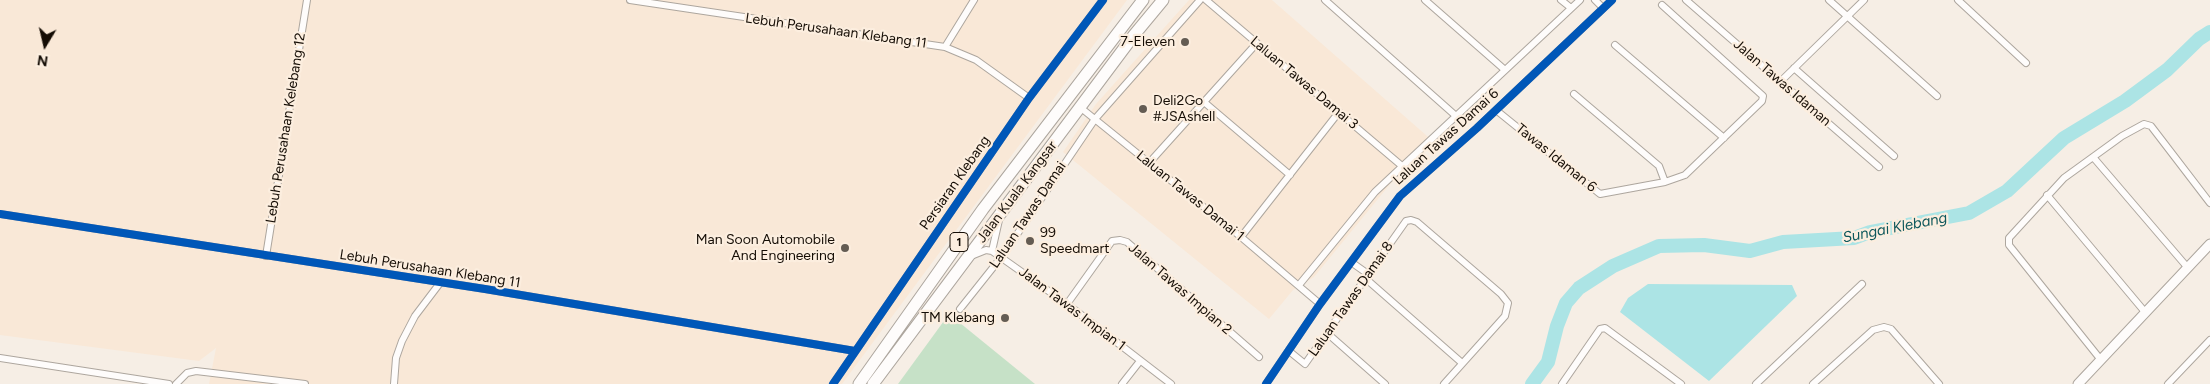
<!DOCTYPE html>
<html>
<head>
<meta charset="utf-8">
<style>
  body { margin:0 }
  #map { position:relative; width:2210px; height:384px; overflow:hidden; background:#f6eee5; font-family:Figtree,sans-serif }
  canvas { display:block }
  .north { position:absolute; left:20px; top:20px; width:50px; height:50px; -webkit-text-stroke:4px #fceedf; paint-order:stroke; rotate:189deg; font-size:14px; font-weight:700; line-height:20px; text-align:center; color:#150d05 }
  .north::after { content:''; display:block; margin:auto; width:18px; height:22px; background:#150d05; clip-path:polygon(50% 0,100% 100%,50% 72%,0 100%) }
</style>
</head>
<body>
<div id="map">
<canvas width="2210" height="384"></canvas>
<div class="north">N</div>
</div>
<script>
const c = document.querySelector('canvas').getContext('2d');
c.lineJoin = 'round';
function fillPath(path, color) { c.fillStyle = color; c.fill(path, 'evenodd'); }
const poly = rows => new Path2D(rows.map(r => 'M' + r).join(''));
function stroke(path, color, width, dash) { c.strokeStyle = color; c.lineWidth = width; c.lineCap = dash ? 'butt' : 'round'; c.setLineDash(dash || []); c.stroke(path); }
function drawText(font, color, halo, rows, align = 'center') {
  c.font = font + ' Figtree,sans-serif'; c.lineWidth = 4.5; c.setLineDash([]); c.textBaseline = 'middle'; c.strokeStyle = halo; c.fillStyle = color; for (const [text, x, y, turn = 0] of rows) {
    c.save(); c.translate(x, y); c.rotate((+turn || 0) * Math.PI / 180); c.textAlign = isNaN(turn) ? turn : align; if (halo) c.strokeText(text, 0, 0); c.fillText(text, 0, 0); c.restore();
  }
}
fillPath(poly([
  [0,0,1127,0,842,384,209,384,216,348,199,361,0,335],
  [1189,0,1272,0,1435,143,1391,183,1314,277,1293,290,1269,319,1063,152,1096,104]
]), '#f9e8d7');
fillPath(poly([
  [949,314,1035,384,898,384]
]), '#c6e1c7');
fillPath(poly([
  [1648,284,1792,285,1797,296,1709,381,1620,312,1628,298]
]), '#ace4e5');
stroke(poly([
  [1532,384,1548,362,1557,326,1566,303,1579,288,1613,266,1659,246,1704,245,1750,251,1783,242,1854,238,1870,232,1969,213,2007,191,2064,138,2125,101,2167,70,2199,39,2210,32]
]), '#ace4e5', 14);
const street = poly([
  [630,0,945,47,976,60,1029,98],
  [1206,0,1402,166],
  [1325,0,1456,116],
  [1425,0,1505,70],
  [1561,0,1571,8],
  [1595,0,1603,8],
  [1686,0,1879,167],
  [1829,0,1937,96],
  [1958,0,2026,63],
  [1615,45,1724,138],
  [945,47,974,0],
  [1794,68,1894,156],
  [1780,82,1864,0],
  [1574,94,1659,166,1665,182],
  [1204,102,1290,175],
  [1081,108,1241,237,1320,304],
  [1496,110,1600,194,1665,182,1685,175,1762,101,1763,96,1662,5],
  [2093,157,2188,268],
  [1149,163,1257,43],
  [2047,195,2145,312],
  [0,214,485,289,855,351],
  [1241,237,1339,112],
  [992,251,999,220],
  [266,256,307,0],
  [971,256,986,250,992,251,1067,304,1171,384],
  [1351,262,1368,274],
  [1365,278,1462,363],
  [1299,285,1375,192,1580,0],
  [1067,304,1112,241,1120,240,1127,242,1259,357],
  [960,309,1003,255,1095,119,1200,0],
  [1327,333,1385,384],
  [1289,351,1305,364,1406,221,1411,220,1417,222,1501,294,1508,303,1505,316,1444,384],
  [0,358,169,384],
  [2101,360,2009,245,2009,238,2064,178,2122,136,2144,124,2151,126,2210,203],
  [176,384,187,373,196,371,305,384],
  [394,384,396,358,402,341,415,316,440,283],
  [833,384,1029,98,1103,0],
  [1122,384,1140,361],
  [1266,384,1320,304,1400,196,1477,128,1612,0],
  [1562,384,1600,329,1605,328,1681,384],
  [1756,384,1862,284],
  [1813,384,1873,330,1884,327,1891,329,1939,384],
  [2168,384,2210,340]
]);
const secondary = poly([
  [2078,384,2210,244]
]);
const highway = poly([
  [859,384,983,209,1143,0],
  [873,384,1134,35,1163,0]
]);
stroke(street, '#ada69e', 8);
stroke(secondary, '#ada69e', 11);
stroke(highway, '#ada69e', 13);
stroke(street, '#fefcfb', 6);
stroke(secondary, '#fefcfb', 9);
stroke(highway, '#fefcfb', 11);
stroke(poly([
  [0,214,485,289,855,351],
  [833,384,1029,98,1103,0],
  [1266,384,1320,304,1400,196,1477,128,1612,0]
]), '#0057b8', 8);
for (const [x, y, r, color] of [
  [1185,42,5,"#645c53"],
  [1143,109,5,"#645c53"],
  [1030,241,5,"#645c53"],
  [845,248,5,"#645c53"],
  [1005,318,5,"#645c53"]
]) { const dot = new Path2D(); dot.arc(x, y, r, 0, 2 * Math.PI); c.fillStyle = color; c.fill(dot); stroke(dot, '#fceedf', 2); }
for (const [x, y, w] of [
  [959,242,18]
]) { const box = new Path2D(); box.roundRect(x - w / 2, y - 9.5, w, 19, 4); c.fillStyle = '#fceedf'; c.fill(box); stroke(box, '#150d05', 1); }
drawText('bold 12px', '#150d05', null, [
  ["1",959,242]
]);
drawText('14px', '#150d05', '#fceedf', [
  ["Lebuh Perusahaan Klebang 11",836,31,8],
  ["Laluan Tawas Damai 3",1304,83,40],
  ["Jalan Tawas Idaman",1782,83,41],
  ["Lebuh Perusahaan Kelebang 12",286,128,-81],
  ["Laluan Tawas Damai 6",1446,137,-42],
  ["Tawas Idaman 6",1556,158,39],
  ["Persiaran Klebang",955,183,-55],
  ["Jalan Kuala Kangsar",1017,192,-53],
  ["Laluan Tawas Damai 1",1190,196,39],
  ["Laluan Tawas Damai",1028,215,-56],
  ["Lebuh Perusahaan Klebang 11",430,269,9],
  ["Jalan Tawas Impian 2",1180,289,41],
  ["Laluan Tawas Damai 8",1351,299,-55],
  ["Jalan Tawas Impian 1",1072,309,37]
]);
drawText('14px', '#150d05', '#fceedf', [
  ["7-Eleven",1175,42],
  ["Deli2Go",1153,101,"left"],
  ["#JSAshell",1153,117,"left"],
  ["99",1040,233,"left"],
  ["Speedmart",1040,249,"left"],
  ["Man Soon Automobile",835,240],
  ["And Engineering",835,256],
  ["TM Klebang",995,318]
], 'right');
drawText('italic 15px', '#0d575b', '#fceedf', [
  ["Sungai Klebang",1895,228,-11]
]);
</script>
</body>
</html>
